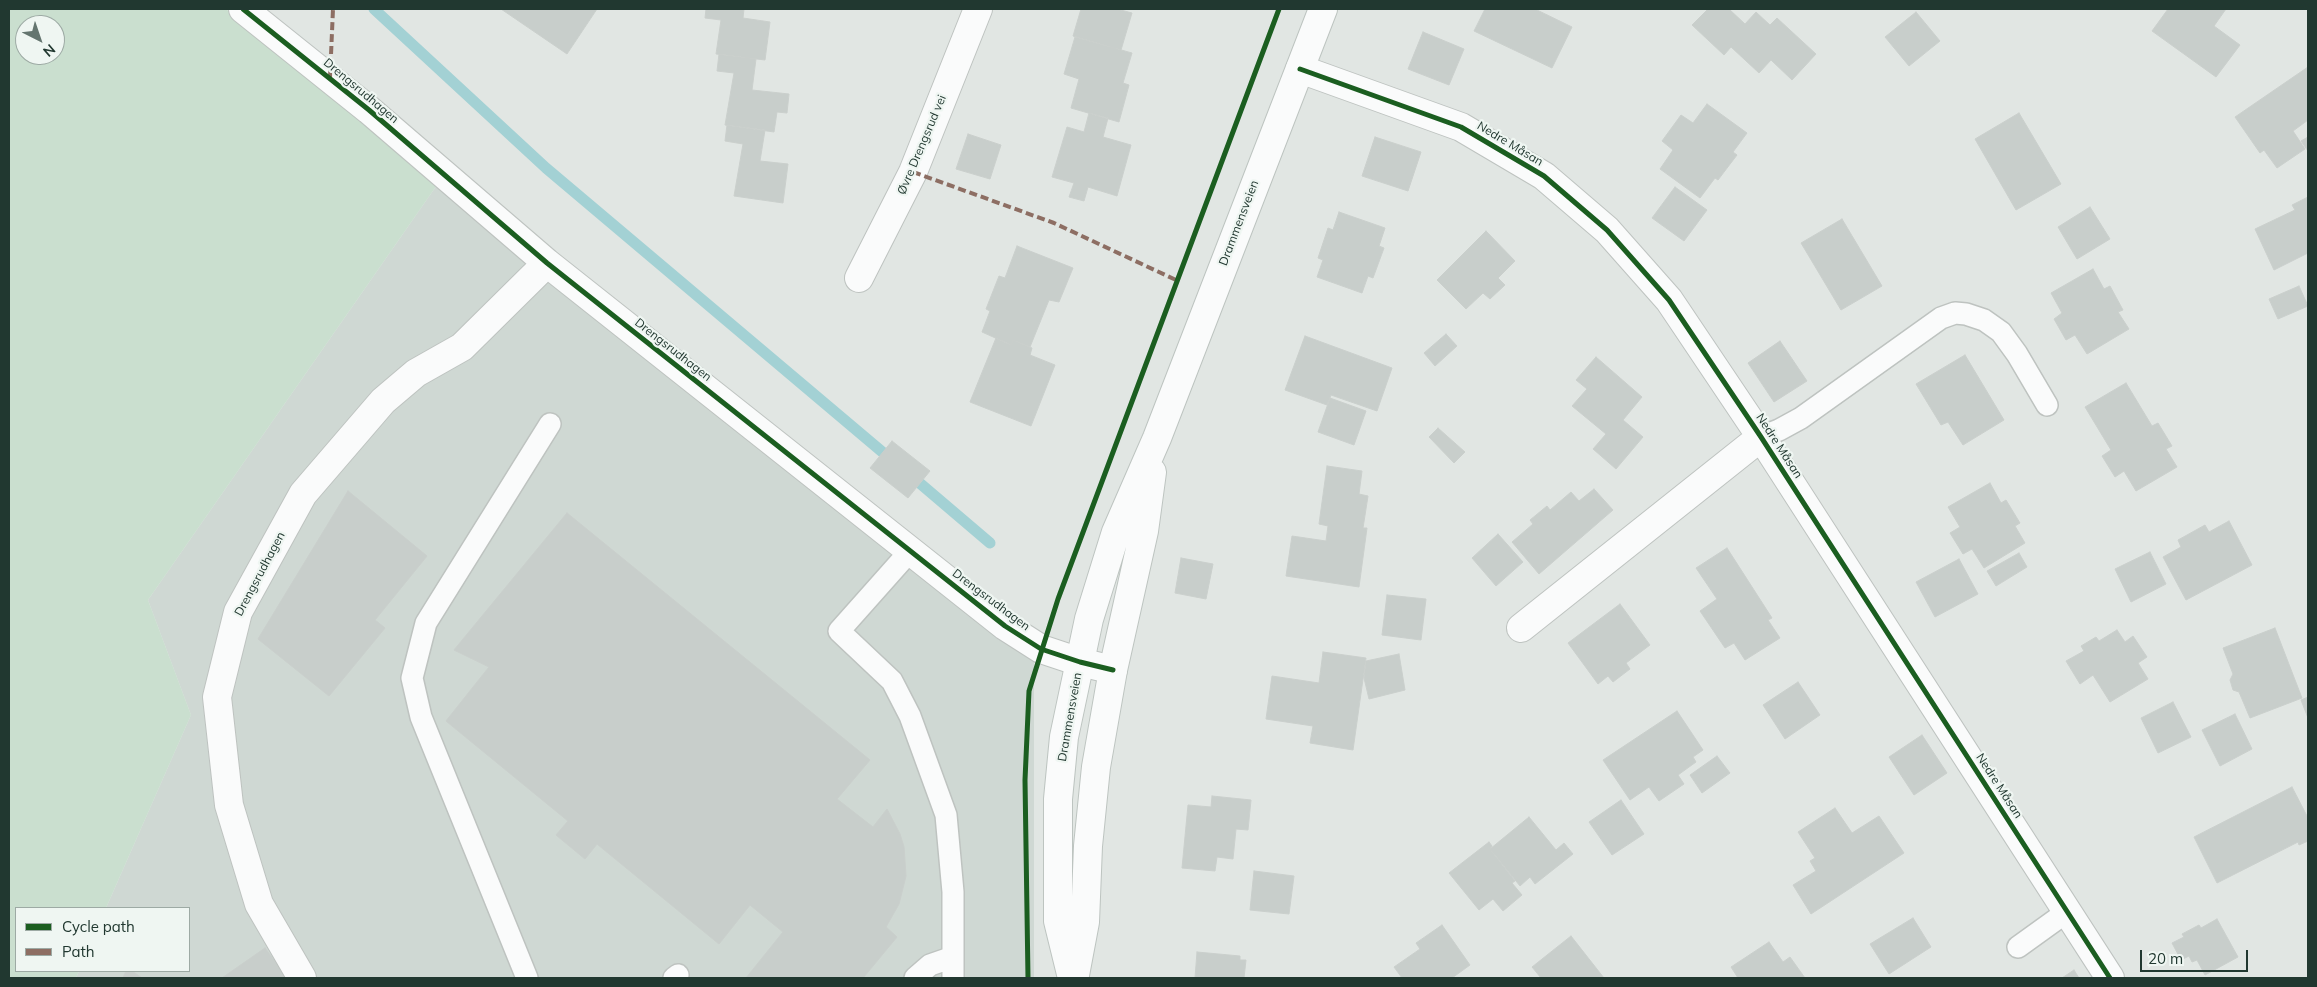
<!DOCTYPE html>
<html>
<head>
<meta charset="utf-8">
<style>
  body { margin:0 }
  #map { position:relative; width:2317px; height:987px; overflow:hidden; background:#e1e6e3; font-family:Mulish,sans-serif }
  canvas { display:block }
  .frame { position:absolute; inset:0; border:10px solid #213830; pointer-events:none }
  .legend { position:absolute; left:15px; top:907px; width:175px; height:65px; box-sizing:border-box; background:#eff6f2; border:1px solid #9daaa4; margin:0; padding:6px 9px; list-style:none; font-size:15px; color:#213830 }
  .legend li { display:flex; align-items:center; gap:10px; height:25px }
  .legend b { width:25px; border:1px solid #9daaa4 }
  .north { position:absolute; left:15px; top:15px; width:50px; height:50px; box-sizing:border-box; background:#eff6f2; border:1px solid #9daaa4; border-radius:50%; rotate:139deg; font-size:14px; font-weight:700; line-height:20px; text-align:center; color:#213830 }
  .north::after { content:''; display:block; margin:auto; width:18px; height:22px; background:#64756f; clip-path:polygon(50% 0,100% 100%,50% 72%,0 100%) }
  .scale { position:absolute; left:2140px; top:950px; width:108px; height:22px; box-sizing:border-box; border:2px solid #213830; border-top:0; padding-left:6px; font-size:15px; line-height:18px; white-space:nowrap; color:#213830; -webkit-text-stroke:4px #eff6f2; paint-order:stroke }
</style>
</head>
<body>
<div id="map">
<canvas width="2317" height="987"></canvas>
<div class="frame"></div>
<ul class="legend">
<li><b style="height:6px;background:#1b5e20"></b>Cycle path</li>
<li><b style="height:6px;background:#8d6e63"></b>Path</li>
</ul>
<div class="north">N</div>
<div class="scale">20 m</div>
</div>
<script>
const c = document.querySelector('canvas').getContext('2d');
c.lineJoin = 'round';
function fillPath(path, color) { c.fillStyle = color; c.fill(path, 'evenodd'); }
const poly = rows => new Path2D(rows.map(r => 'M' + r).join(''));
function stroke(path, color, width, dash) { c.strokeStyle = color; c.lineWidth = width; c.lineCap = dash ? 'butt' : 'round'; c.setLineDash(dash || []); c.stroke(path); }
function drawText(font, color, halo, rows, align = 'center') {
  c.font = font + ' Mulish,sans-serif'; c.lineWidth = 4.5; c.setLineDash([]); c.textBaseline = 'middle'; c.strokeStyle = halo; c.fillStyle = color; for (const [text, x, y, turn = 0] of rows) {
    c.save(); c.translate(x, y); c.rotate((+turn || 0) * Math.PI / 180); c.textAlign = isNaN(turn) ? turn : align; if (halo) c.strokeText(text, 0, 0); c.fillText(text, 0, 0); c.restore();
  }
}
fillPath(poly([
  [437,185,1034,642,1034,978,76,978,79,971,189,971,189,908,106,908,191,715,148,600]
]), '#cfd8d3');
fillPath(poly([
  [9,9,226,9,437,185,148,600,191,715,106,908,16,908,16,971,79,971,76,978,9,978],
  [25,25,55,25,55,55,25,55]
]), '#cadfcf');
stroke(poly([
  [374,9,546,168,893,461],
  [909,474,990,543]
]), '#a3d1d4', 11);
const building = poly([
  [501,9,597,9,567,54,501,9],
  [706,9,744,9,743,18,770,22,765,60,716,54,721,20,705,18,706,9],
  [1081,9,1117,9,1132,13,1121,50,1073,36,1081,9],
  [1485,9,1538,9,1537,10,1572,27,1552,68,1474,31,1485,9],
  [1708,9,1729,9,1745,24,1756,12,1770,25,1777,18,1816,54,1792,80,1771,60,1759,73,1731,47,1724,55,1692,25,1708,9],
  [2168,9,2226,9,2214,26,2240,45,2216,77,2152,31,2168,9],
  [1916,12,1940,41,1909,66,1885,37,1916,12],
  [1423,32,1464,49,1449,85,1408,69,1423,32],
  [1075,37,1132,53,1123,83,1129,85,1119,122,1071,108,1079,79,1064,74,1075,37],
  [719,54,756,59,752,90,789,94,787,113,777,112,774,132,725,125,734,73,717,71,719,54],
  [2308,67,2308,120,2293,131,2305,149,2277,168,2264,150,2260,153,2235,117,2308,67],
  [1707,104,1747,133,1733,152,1737,155,1718,180,1715,178,1700,198,1660,169,1673,150,1662,141,1681,115,1693,123,1707,104],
  [1089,113,1108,118,1103,137,1131,145,1117,196,1088,187,1084,201,1069,197,1074,183,1052,177,1067,127,1084,132,1089,113],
  [2019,113,2061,184,2016,210,1975,139,2019,113],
  [727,125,765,130,760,161,788,164,783,203,734,196,743,144,725,141,727,125],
  [968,134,1001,145,990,179,956,169,968,134],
  [1375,137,1421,152,1408,191,1362,176,1375,137],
  [2308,137,2308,151,2301,141,2308,137],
  [1675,187,1707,210,1684,241,1652,218,1675,187],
  [2308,197,2308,253,2274,270,2255,229,2295,210,2292,205,2308,197],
  [2090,207,2110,239,2077,259,2058,227,2090,207],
  [1339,212,1385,228,1379,246,1384,248,1373,278,1368,276,1362,293,1317,277,1323,260,1318,258,1328,228,1333,230,1339,212],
  [1842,219,1882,286,1841,310,1801,243,1842,219],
  [1486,231,1515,261,1498,278,1505,285,1490,299,1483,293,1466,309,1437,280,1486,231],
  [1017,246,1073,268,1059,302,1049,300,1030,347,1013,340,1011,345,982,332,990,311,986,309,999,276,1005,278,1017,246],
  [2093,269,2104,289,2110,286,2123,310,2118,312,2129,329,2087,354,2075,335,2066,340,2054,319,2062,313,2051,293,2093,269],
  [2299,286,2308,306,2278,319,2269,299,2299,286],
  [1446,334,1457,346,1435,366,1424,353,1446,334],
  [1305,336,1392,368,1377,411,1331,395,1327,405,1285,390,1305,336],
  [996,338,1011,345,1013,340,1032,348,1030,355,1055,365,1031,426,970,402,996,338],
  [1780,341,1807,381,1774,402,1748,363,1780,341],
  [1965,355,2004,420,1963,445,1948,422,1941,425,1916,384,1965,355],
  [1596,357,1642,397,1623,420,1643,437,1616,469,1593,449,1606,434,1572,406,1587,389,1576,380,1596,357],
  [2126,383,2152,426,2158,423,2172,446,2166,449,2177,467,2136,491,2124,471,2115,477,2102,456,2111,450,2085,407,2126,383],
  [1330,398,1366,411,1354,445,1318,432,1330,398],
  [1438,428,1465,452,1454,463,1429,437,1438,428],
  [892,441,930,471,908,498,870,468,892,441],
  [1327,466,1362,471,1359,494,1368,496,1363,528,1367,528,1359,587,1286,576,1292,536,1326,541,1328,526,1319,524,1327,466],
  [1990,483,2001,503,2006,500,2020,523,2015,526,2025,543,1984,568,1972,549,1963,554,1950,533,1960,527,1948,507,1990,483],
  [1594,489,1613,510,1539,574,1512,542,1533,524,1530,520,1547,506,1550,510,1571,492,1579,501,1594,489],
  [348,491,427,556,375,620,385,628,329,696,258,639,348,491],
  [567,513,870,760,837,799,873,827,887,809,900,834,904,847,906,876,899,904,886,927,897,937,863,978,746,978,783,932,750,905,719,944,597,844,585,859,556,835,568,821,446,721,489,667,454,650,567,513],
  [2229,521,2252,565,2186,600,2163,557,2181,547,2178,540,2205,525,2209,532,2229,521],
  [1498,534,1523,562,1496,586,1472,558,1498,534],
  [1727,548,1772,618,1768,620,1780,638,1745,660,1734,643,1725,648,1700,611,1717,599,1696,568,1727,548],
  [2150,552,2166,584,2131,602,2115,569,2150,552],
  [2019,553,2027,567,1996,586,1987,571,2019,553],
  [1181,558,1213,564,1206,599,1175,593,1181,558],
  [1959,559,1978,594,1935,617,1916,582,1959,559],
  [1387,595,1426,599,1421,640,1382,635,1387,595],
  [1620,604,1650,645,1626,663,1630,669,1613,682,1608,676,1598,684,1568,643,1620,604],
  [2275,628,2302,698,2250,718,2239,692,2233,690,2230,680,2233,674,2223,648,2275,628],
  [2117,630,2125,642,2133,636,2147,657,2138,663,2148,679,2110,702,2093,675,2080,684,2066,661,2084,651,2081,646,2096,637,2099,641,2117,630],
  [1323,652,1366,658,1353,750,1310,743,1313,726,1266,719,1272,676,1319,683,1323,652],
  [1399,654,1405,690,1369,699,1364,678,1366,661,1399,654],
  [1798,682,1820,715,1785,739,1763,705,1798,682],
  [2308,697,2308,718,2301,700,2308,697],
  [2173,702,2191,737,2158,753,2141,718,2173,702],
  [1677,711,1703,750,1693,757,1696,762,1678,775,1684,784,1659,801,1649,787,1630,800,1603,760,1677,711],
  [2235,714,2252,749,2220,766,2202,730,2235,714],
  [1922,735,1947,773,1914,795,1889,757,1922,735],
  [1717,756,1730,773,1702,793,1690,775,1717,756],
  [2292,787,2308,818,2308,841,2299,845,2298,842,2217,883,2194,837,2292,787],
  [1212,796,1251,800,1248,830,1236,829,1233,859,1217,857,1215,871,1182,868,1188,805,1211,807,1212,796],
  [1621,800,1644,834,1612,855,1589,822,1621,800],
  [1835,808,1852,833,1879,816,1904,853,1811,914,1793,885,1816,871,1810,861,1815,858,1798,832,1835,808],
  [1529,817,1556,850,1564,843,1573,854,1535,884,1530,877,1520,886,1490,849,1529,817],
  [1489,842,1492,846,1490,849,1515,881,1512,883,1522,895,1503,911,1493,899,1479,910,1449,873,1489,842],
  [1254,871,1294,876,1289,914,1250,910,1254,871],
  [1913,918,1931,947,1889,974,1870,944,1913,918],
  [2217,919,2238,957,2205,975,2197,960,2192,962,2189,956,2181,960,2172,943,2184,937,2182,934,2199,925,2201,928,2217,919],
  [1442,925,1470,965,1452,978,1402,978,1394,967,1420,949,1416,943,1442,925],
  [1571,936,1604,978,1541,978,1532,967,1571,936],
  [1769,942,1783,962,1790,957,1805,978,1738,978,1731,967,1769,942],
  [265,948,287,978,222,978,265,948],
  [1197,952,1240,956,1240,960,1246,960,1244,978,1195,978,1197,952],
  [2074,970,2079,978,2062,978,2074,970],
  [126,971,132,971,142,978,123,978,126,971]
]);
fillPath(building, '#c8cecb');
stroke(building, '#cacfcc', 1);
const lane = poly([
  [1761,437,1779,430,1801,418,1941,318,1955,313,1966,314,1984,320,2001,332,2017,354,2047,405],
  [911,550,839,631,892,681,910,716,946,815,953,892,953,978],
  [2018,947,2068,911],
  [527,978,421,717,412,678,426,623,550,424],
  [674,978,678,975],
  [915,978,930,965,953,957]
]);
const street = poly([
  [243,9,369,110,547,263,1005,626,1041,649,1080,662,1113,670],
  [1300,69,1461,127,1544,176,1607,230,1669,300,1761,437,2110,978],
  [859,278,913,172,978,9],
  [1521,628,1761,437],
  [302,978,259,904,229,805,217,697,238,612,303,494,383,401,416,373,462,347,547,263]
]);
const secondary = poly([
  [1075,975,1085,922,1088,846,1096,767,1113,670,1144,531,1152,472],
  [1072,978,1058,921,1058,799,1064,737,1089,619,1116,532,1157,438,1323,9]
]);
stroke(lane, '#bec3c0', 24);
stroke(street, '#bec3c0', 30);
stroke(secondary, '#bdc4c0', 30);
stroke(lane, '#fafbfb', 21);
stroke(street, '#fafbfb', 28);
stroke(secondary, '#fafbfb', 28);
stroke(poly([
  [330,78,333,9],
  [913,172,1054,223,1176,280]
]), '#8d6e63', 4, [8, 4]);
stroke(poly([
  [243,9,369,110,547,263,1005,626,1041,649,1080,662,1113,670],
  [1300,69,1461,127,1544,176,1607,230,1669,300,1761,437,2110,978],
  [1028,978,1025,780,1029,691,1058,599,1279,9]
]), '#1b5e20', 5);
drawText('12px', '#213830', '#eff6f2', [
  ["Drengsrudhagen",361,91,40],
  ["Nedre Måsan",1510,144,31],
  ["Øvre Drengsrud vei",922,145,-67],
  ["Drammensveien",1239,223,-69],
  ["Drengsrudhagen",673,350,38],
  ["Nedre Måsan",1779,446,57],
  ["Drengsrudhagen",260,574,-62],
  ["Drengsrudhagen",991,600,37],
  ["Drammensveien",1070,717,-80],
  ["Nedre Måsan",1999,786,57]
]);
</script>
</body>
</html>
